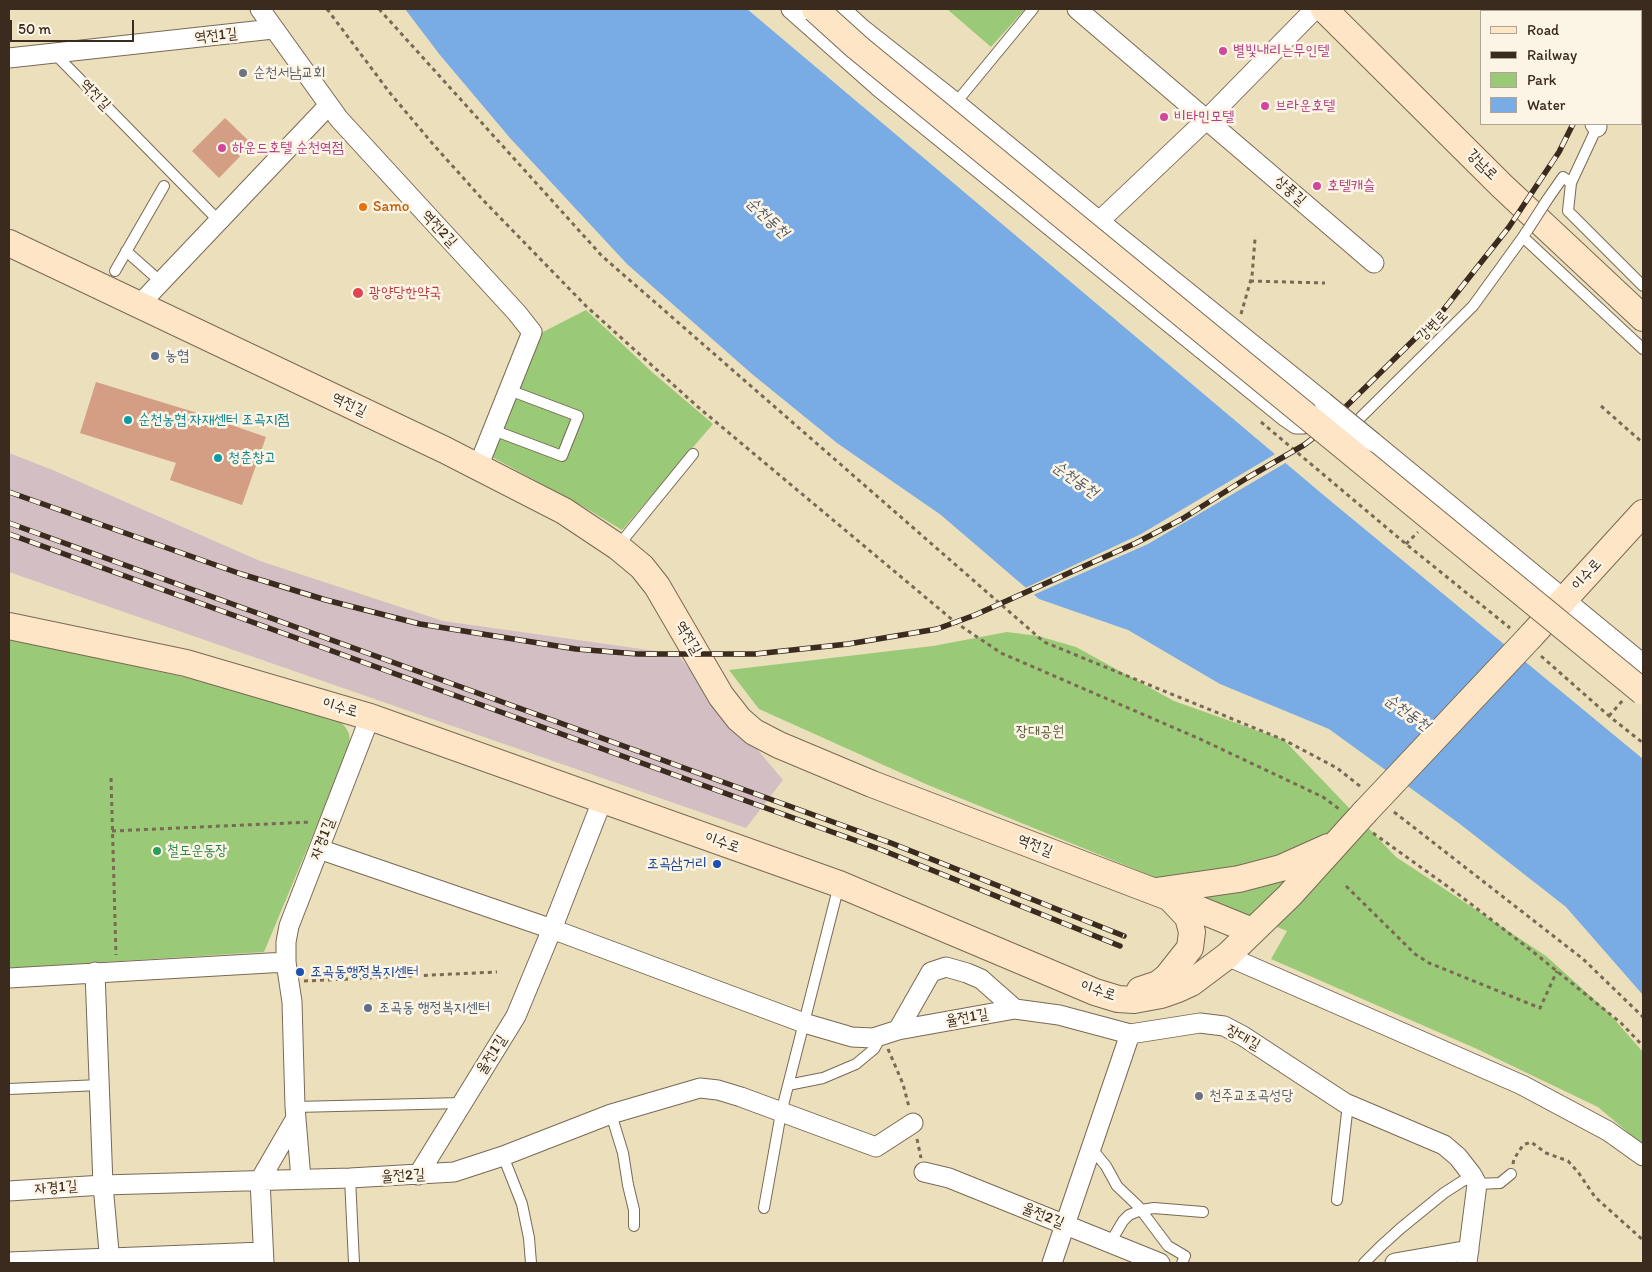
<!DOCTYPE html>
<html>
<head>
<meta charset="utf-8">
<style>
  body { margin:0 }
  #map { position:relative; width:1652px; height:1272px; overflow:hidden; background:#ebdfbc; font-family:Itim,sans-serif }
  canvas { display:block }
  .frame { position:absolute; inset:0; border:10px solid #3b2a1e; pointer-events:none }
  .legend { position:absolute; left:1480px; top:10px; width:162px; height:115px; box-sizing:border-box; background:#fcf5e5; border:1px solid #afa495; margin:0; padding:6px 9px; list-style:none; font-size:15px; color:#3b2a1e }
  .legend li { display:flex; align-items:center; gap:10px; height:25px }
  .legend b { width:25px; border:1px solid #afa495 }
  .scale { position:absolute; left:10px; top:20px; width:124px; height:22px; box-sizing:border-box; border:2px solid #3b2a1e; border-top:0; padding-left:6px; font-size:15px; line-height:18px; white-space:nowrap; color:#3b2a1e; -webkit-text-stroke:4px #fcf5e5; paint-order:stroke }
</style>
</head>
<body>
<div id="map">
<canvas width="1652" height="1272"></canvas>
<div class="frame"></div>
<ul class="legend">
<li><b style="height:6px;background:#fde5c5"></b>Road</li>
<li><b style="height:6px;background:#3b2a1e"></b>Railway</li>
<li><b style="height:14px;background:#9ac977"></b>Park</li>
<li><b style="height:14px;background:#79abe5"></b>Water</li>
</ul>
<div class="scale">50 m</div>
</div>
<script>
const c = document.querySelector('canvas').getContext('2d');
c.lineJoin = 'round';
function fillPath(path, color) { c.fillStyle = color; c.fill(path, 'evenodd'); }
const poly = rows => new Path2D(rows.map(r => 'M' + r).join(''));
function stroke(path, color, width, dash) { c.strokeStyle = color; c.lineWidth = width; c.lineCap = dash ? 'butt' : 'round'; c.setLineDash(dash || []); c.stroke(path); }
function drawText(font, color, halo, rows, align = 'center') {
  c.font = font + ' Itim,"Poor Story",sans-serif'; c.lineWidth = 5; c.setLineDash([]); c.textBaseline = 'middle'; c.strokeStyle = halo; c.fillStyle = color; for (const [text, x, y, turn = 0] of rows) {
    c.save(); c.translate(x, y); c.rotate((+turn || 0) * Math.PI / 180); c.textAlign = isNaN(turn) ? turn : align; if (halo) c.strokeText(text, 0, 0); c.fillText(text, 0, 0); c.restore();
  }
}
fillPath(poly([
  [9,453,55,471,260,561,443,621,677,654,783,780,746,828,9,572]
]), '#d2bec3');
fillPath(poly([
  [947,9,1025,9,991,47],
  [586,310,652,372,713,424,622,530,584,507,492,457,537,335],
  [1007,632,1038,636,1076,647,1174,701,1284,740,1396,857,1546,956,1607,1011,1643,1052,1643,1145,1598,1107,1477,1049,1271,959,1287,931,928,785,759,709,729,670,933,646],
  [9,639,230,687,340,721,346,728,349,734,350,743,348,751,264,952,9,968]
]), '#9ac977');
fillPath(poly([
  [405,9,747,9,1327,498,1643,759,1643,995,1566,907,1460,824,1329,729,1220,684,1128,630,1039,599,941,515,837,443,752,374,627,264,510,138,440,55]
]), '#79abe5');
fillPath(poly([
  [1277,453,1287,462,1148,544,1031,596,1023,589,1141,534]
]), '#ebdfbc');
fillPath(poly([
  [225,118,252,144,219,178,192,151],
  [96,382,194,412,266,437,242,505,170,480,176,463,80,433]
]), '#d39e84');
const lane = poly([
  [1641,39,1643,33],
  [55,54,219,221],
  [954,105,1033,9],
  [1598,125,1571,183,1568,211,1643,286],
  [1547,200,1563,177,1571,183],
  [1526,232,1523,237,1643,349],
  [126,251,161,282],
  [115,271,164,186],
  [1352,426,1473,306,1523,237],
  [493,430,562,456,578,416,509,390],
  [618,546,693,454],
  [788,1085,823,1078,856,1064,874,1049,882,1035],
  [9,1089,100,1085],
  [295,1107,462,1103],
  [611,1114,623,1153,628,1185,634,1210,634,1226],
  [1092,1149,1106,1166,1117,1186,1138,1206,1168,1246,1185,1256,1182,1263],
  [503,1156,522,1204,529,1238,531,1263],
  [350,1178,354,1263],
  [1477,1184,1500,1183,1511,1174],
  [1337,1200,1348,1104],
  [764,1208,781,1113,839,885],
  [1110,1243,1123,1221,1129,1215,1141,1210,1154,1208,1203,1212],
  [1364,1263,1380,1247,1401,1228,1444,1193,1472,1175]
]);
const street = poly([
  [260,9,339,119,517,313,532,332,478,467],
  [791,9,878,86,1286,417,1296,424,1303,424,1322,411,1324,402,1099,221,956,103,862,29,840,9],
  [1077,9,1374,263],
  [1505,9,1507,11],
  [9,58,273,29],
  [1641,91,1643,93],
  [1595,124,1597,127],
  [1091,229,1207,119,1315,9],
  [139,305,329,105],
  [1359,449,1364,444,1373,442,1643,664],
  [319,849,552,929,804,1023,852,1037,873,1038,898,1030,1015,1009,1059,1015,1130,1034,1200,1023,1224,1026,1243,1036,1345,1103,1444,1145,1458,1157,1472,1175,1477,1184,1467,1263],
  [1227,956,1522,1085,1608,1131,1643,1156],
  [95,972,103,1185,110,1263],
  [9,978,286,962],
  [898,1030,931,972,946,967,967,973,981,979,1015,1009],
  [924,1172,949,1178,1160,1263],
  [418,1175,516,1016,552,929,602,801],
  [301,1179,295,1107,292,1002,286,962,286,942,289,926,370,717],
  [9,1191,103,1185,350,1178,454,1172,503,1156,611,1114,700,1088,718,1090,741,1097,876,1147,913,1123],
  [9,1262,263,1252],
  [264,1263,260,1180,296,1118],
  [1052,1263,1130,1034],
  [1395,1263,1469,1250]
]);
const secondary = poly([
  [1324,9,1502,186,1643,318],
  [9,243,445,450,564,511,618,547,642,567,657,586,721,696,739,719,754,732,779,745,872,784,1171,898,1252,931],
  [9,626,186,663,370,717,839,884,1095,992,1118,999,1134,1000,1161,995,1178,989,1191,983,1227,956,1289,896,1365,812],
  [1530,637,1643,513],
  [1156,891,1239,879,1281,868,1328,847],
  [1140,990,1158,984,1167,977,1190,948,1192,932,1188,917,1171,899]
]);
stroke(lane, '#796955', 12);
stroke(street, '#796955', 21);
stroke(secondary, '#796955', 28);
stroke(poly([
  [327,9,390,93,432,143,483,200,586,306,698,407,955,622,1001,653,1200,739,1323,797,1339,809],
  [379,9,602,256,1044,642,1284,740,1337,768,1361,787],
  [1250,281,1325,283],
  [1241,314,1252,276,1255,239],
  [1601,406,1643,443],
  [1261,422,1406,544,1510,628],
  [1406,544,1418,532],
  [1541,656,1609,716,1643,743],
  [1609,716,1623,700],
  [111,778,116,955],
  [1394,812,1583,959,1643,1017],
  [112,831,311,822],
  [1373,833,1454,891,1532,951,1621,1023,1643,1046],
  [1346,886,1415,954,1429,963,1540,1008,1557,971],
  [304,981,497,972],
  [888,1049,903,1084,909,1107],
  [917,1139,921,1158],
  [1513,1164,1514,1159,1523,1145,1531,1142,1546,1153,1568,1161,1578,1172,1595,1197,1643,1240]
]), '#796955', 3, [4, 4]);
stroke(lane, '#fff', 10);
stroke(street, '#fff', 19);
stroke(secondary, '#fde5c5', 26);
const rail = poly([
  [1620,11,1621,9],
  [9,492,241,574,326,600,420,624,576,649,638,654,755,654,848,644,937,629,975,615,1136,543,1182,519,1247,478,1304,445,1316,436,1441,313,1509,227,1559,152,1573,124],
  [9,523,891,843,1124,936],
  [9,534,882,850,1120,946]
]);
stroke(rail, '#3b2a1e', 5.5);
stroke(rail, '#fcf5e5', 4, [11]);
const laneBridge = poly([
  [1527,231,1547,200]
]);
const streetBridge = poly([
  [1324,402,1373,442]
]);
const secondaryBridge = poly([
  [815,9,857,47,1643,692],
  [1365,812,1530,637]
]);
stroke(laneBridge, '#796955', 12, []);
stroke(streetBridge, '#796955', 21, []);
stroke(secondaryBridge, '#796955', 28, []);
stroke(laneBridge, '#fff', 10);
stroke(streetBridge, '#fff', 19);
stroke(secondaryBridge, '#fde5c5', 26);
for (const [x, y, r, color] of [
  [1223,51,5,"#d1479c"],
  [243,73,5,"#6b7280"],
  [1265,106,5,"#d1479c"],
  [1164,117,5,"#d1479c"],
  [222,148,5,"#d1479c"],
  [1317,186,5,"#d1479c"],
  [363,207,5,"#e8710a"],
  [358,293,6,"#e0444e"],
  [155,356,5,"#5c6f8a"],
  [128,420,5,"#0f9aa8"],
  [218,458,5,"#0f9aa8"],
  [157,851,5,"#2e9e5b"],
  [717,864,5,"#1a4fb4"],
  [300,972,5,"#1a4fb4"],
  [368,1008,5,"#5c6f8a"],
  [1199,1096,5,"#6b7280"]
]) { const dot = new Path2D(); dot.arc(x, y, r, 0, 2 * Math.PI); c.fillStyle = color; c.fill(dot); stroke(dot, '#fcf5e5', 2); }
drawText('15px', '#3b2a1e', '#fcf5e5', [
  ["역전1길",216,36,-6],
  ["역전길",95,95,46],
  ["강남로",1482,165,45],
  ["상풍길",1290,191,41],
  ["역전2길",439,229,47],
  ["강변로",1433,326,-45],
  ["역전길",349,405,25],
  ["이수로",1587,575,-48],
  ["역전길",688,638,59],
  ["이수로",340,708,16],
  ["자경1길",323,839,-69],
  ["이수로",722,843,19],
  ["역전길",1035,846,21],
  ["이수로",1098,991,18],
  ["율전1길",967,1018,-10],
  ["장대길",1243,1038,29],
  ["율전1길",492,1055,-58],
  ["율전2길",403,1176,-3],
  ["자경1길",56,1188,-4],
  ["율전2길",1043,1216,22]
]);
drawText('15px', '#b23c85', '#fcf5e5', [
  ["별빛내리는무인텔",1233,51],
  ["브라운호텔",1275,106],
  ["비타민모텔",1174,117],
  ["하운드호텔 순천역점",232,148],
  ["호텔캐슬",1327,186]
], 'left');
drawText('15px', '#5b616d', '#fcf5e5', [
  ["순천서남교회",253,73],
  ["천주교조곡성당",1209,1096]
], 'left');
drawText('15px', '#c56008', '#fcf5e5', [
  ["Samo",373,207]
], 'left');
drawText('15px', '#be3a42', '#fcf5e5', [
  ["광양당한약국",369,293]
], 'left');
drawText('15px', '#4e5e75', '#fcf5e5', [
  ["농협",165,356],
  ["조곡동 행정복지센터",378,1008]
], 'left');
drawText('15px', '#0d838f', '#fcf5e5', [
  ["순천농협 자재센터 조곡지점",138,420],
  ["청춘창고",228,458]
], 'left');
drawText('15px', '#585a39', '#fcf5e5', [
  ["장대공원",1040,732]
]);
drawText('15px', '#27864d', '#fcf5e5', [
  ["철도운동장",167,851]
], 'left');
drawText('15px', '#164399', '#fcf5e5', [
  ["조곡삼거리",707,864],
  ["조곡동행정복지센터",310,972,"left"]
], 'right');
drawText('italic 16px', '#515764', '#fcf5e5', [
  ["순천동천",767,218,43],
  ["순천동천",1075,480,35],
  ["순천동천",1407,713,35]
]);
</script>
</body>
</html>
